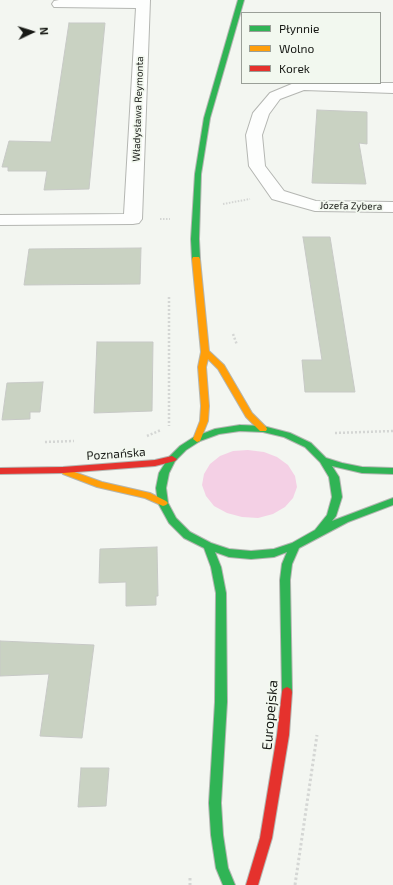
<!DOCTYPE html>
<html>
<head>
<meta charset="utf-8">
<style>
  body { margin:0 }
  #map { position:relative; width:393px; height:885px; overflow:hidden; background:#f3f6f1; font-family:"Exo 2",sans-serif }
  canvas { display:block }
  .legend { position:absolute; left:241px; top:12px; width:140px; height:72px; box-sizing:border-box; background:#f2f8ef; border:1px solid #9a9f98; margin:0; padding:5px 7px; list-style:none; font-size:12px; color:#171915 }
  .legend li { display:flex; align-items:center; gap:8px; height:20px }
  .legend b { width:20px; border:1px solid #9a9f98 }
  .north { position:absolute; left:12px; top:12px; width:40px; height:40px; -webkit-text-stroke:3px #f2f8ef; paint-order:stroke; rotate:86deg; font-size:11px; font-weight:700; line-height:16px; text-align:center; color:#171915 }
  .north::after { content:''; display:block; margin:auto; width:14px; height:18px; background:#171915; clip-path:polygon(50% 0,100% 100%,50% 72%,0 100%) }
</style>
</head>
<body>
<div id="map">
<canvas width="393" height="885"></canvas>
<ul class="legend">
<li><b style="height:5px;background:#30b455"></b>Płynnie</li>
<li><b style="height:5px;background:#ff9f0a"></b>Wolno</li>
<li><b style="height:5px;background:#e5322d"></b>Korek</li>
</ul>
<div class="north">N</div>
</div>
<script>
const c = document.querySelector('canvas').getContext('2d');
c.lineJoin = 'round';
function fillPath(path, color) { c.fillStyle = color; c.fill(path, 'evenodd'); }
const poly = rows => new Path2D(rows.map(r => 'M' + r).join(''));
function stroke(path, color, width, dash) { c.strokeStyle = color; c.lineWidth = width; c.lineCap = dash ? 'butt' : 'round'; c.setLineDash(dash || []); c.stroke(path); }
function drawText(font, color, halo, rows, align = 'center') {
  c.font = font + ' "Exo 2",sans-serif'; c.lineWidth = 3.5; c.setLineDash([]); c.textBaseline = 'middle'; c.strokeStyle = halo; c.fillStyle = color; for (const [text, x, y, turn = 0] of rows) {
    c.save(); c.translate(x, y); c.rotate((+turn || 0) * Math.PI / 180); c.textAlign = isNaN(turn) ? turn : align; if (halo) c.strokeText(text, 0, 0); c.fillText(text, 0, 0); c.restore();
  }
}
fillPath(poly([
  [248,450,264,452,277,457,288,465,295,476,297,487,293,498,285,507,273,514,258,518,242,517,227,513,214,506,206,496,202,485,204,474,210,464,220,456,233,451]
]), '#f4d0e5');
const building = poly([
  [69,23,105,23,89,189,44,190,47,171,8,171,8,167,2,167,9,141,51,142,69,23],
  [317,110,367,112,367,144,359,143,366,184,312,183,317,110],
  [303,237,330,237,355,392,305,392,302,360,322,360,303,237],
  [141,248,140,284,24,285,29,249,141,248],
  [97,342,153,342,152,411,94,413,97,342],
  [43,382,40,412,30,412,30,419,2,420,7,383,43,382],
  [157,547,158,596,156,596,156,605,126,606,126,582,99,583,100,549,157,547],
  [0,641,94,645,82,738,40,736,49,674,0,676,0,641],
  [81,768,109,768,106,806,78,807,81,768]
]);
fillPath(building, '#c9d2c2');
stroke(building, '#c7c9c6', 1);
const street = poly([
  [59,0,150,0,142,219,139,223,133,224,0,225,0,215,124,214,136,8,54,7,52,4,54,1,59,0],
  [294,83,393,83,393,93,304,90,280,99,269,114,262,135,265,166,284,191,316,201,393,202,393,212,315,211,272,199,249,166,246,135,253,113,270,93,294,83]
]);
const fast = poly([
  [238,0,244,0,210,118,201,174,199,239,200,259,196,261,192,259,191,239,195,174,204,118,238,0],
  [240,425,263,426,290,433,311,443,326,458,342,463,362,467,393,468,393,474,362,473,332,466,339,477,342,497,336,516,332,521,393,498,393,505,348,522,299,548,292,564,290,580,292,692,291,695,287,697,283,695,282,692,280,580,282,564,287,552,274,557,251,559,229,557,215,552,221,567,226,593,227,702,221,803,223,835,228,868,235,885,223,885,216,868,211,835,209,803,215,702,216,593,211,567,204,548,184,538,169,523,158,503,156,488,159,473,169,457,180,446,194,437,215,429,240,425],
  [240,431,263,432,284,437,305,447,320,462,329,477,332,497,327,515,315,530,292,543,274,549,251,551,229,549,211,543,190,532,176,518,168,503,166,488,169,473,175,461,186,450,200,441,219,434,240,431]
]);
const slow = poly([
  [193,257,199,257,200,259,209,351,224,365,252,413,266,427,267,429,266,431,260,431,246,417,218,369,208,359,206,367,209,406,208,421,200,441,197,442,193,439,200,421,201,406,198,367,201,352,192,259,193,257],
  [66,469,102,482,150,493,166,501,168,503,166,505,163,506,145,498,97,487,63,474,61,472,66,469]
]);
const jam = poly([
  [172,456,177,459,175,461,155,466,63,473,0,474,0,468,63,467,155,460,172,456],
  [287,687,291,689,292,692,289,735,272,838,258,885,246,885,260,838,277,735,282,692,283,689,287,687]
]);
stroke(street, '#b4b6b2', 2);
stroke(fast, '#b4b6b2', 2);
stroke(slow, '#b4b6b2', 2);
stroke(jam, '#b4b6b2', 2);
stroke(poly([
  [223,204,250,199],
  [160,219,170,219]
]), '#d4d6d4', 2, [1.5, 1.5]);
stroke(poly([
  [169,297,169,426],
  [233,334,237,345],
  [335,433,393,431],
  [147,436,161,430],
  [45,442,74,441]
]), '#d4d6d4', 2.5, [2, 2]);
stroke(poly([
  [190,878,190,885],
  [295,885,317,735]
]), '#d4d6d4', 3, [2.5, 2.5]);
fillPath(street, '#fdfefd');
fillPath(fast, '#30b455');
fillPath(slow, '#ff9f0a');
fillPath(jam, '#e5322d');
drawText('10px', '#171915', '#f2f8ef', [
  ["Władysława Reymonta",138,109,-88],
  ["Józefa Zybera",351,206,1]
]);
drawText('12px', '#171915', '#f2f8ef', [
  ["Poznańska",116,454,-4]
]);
drawText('14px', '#171915', '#f2f8ef', [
  ["Europejska",270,715,-85]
]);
</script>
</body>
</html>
